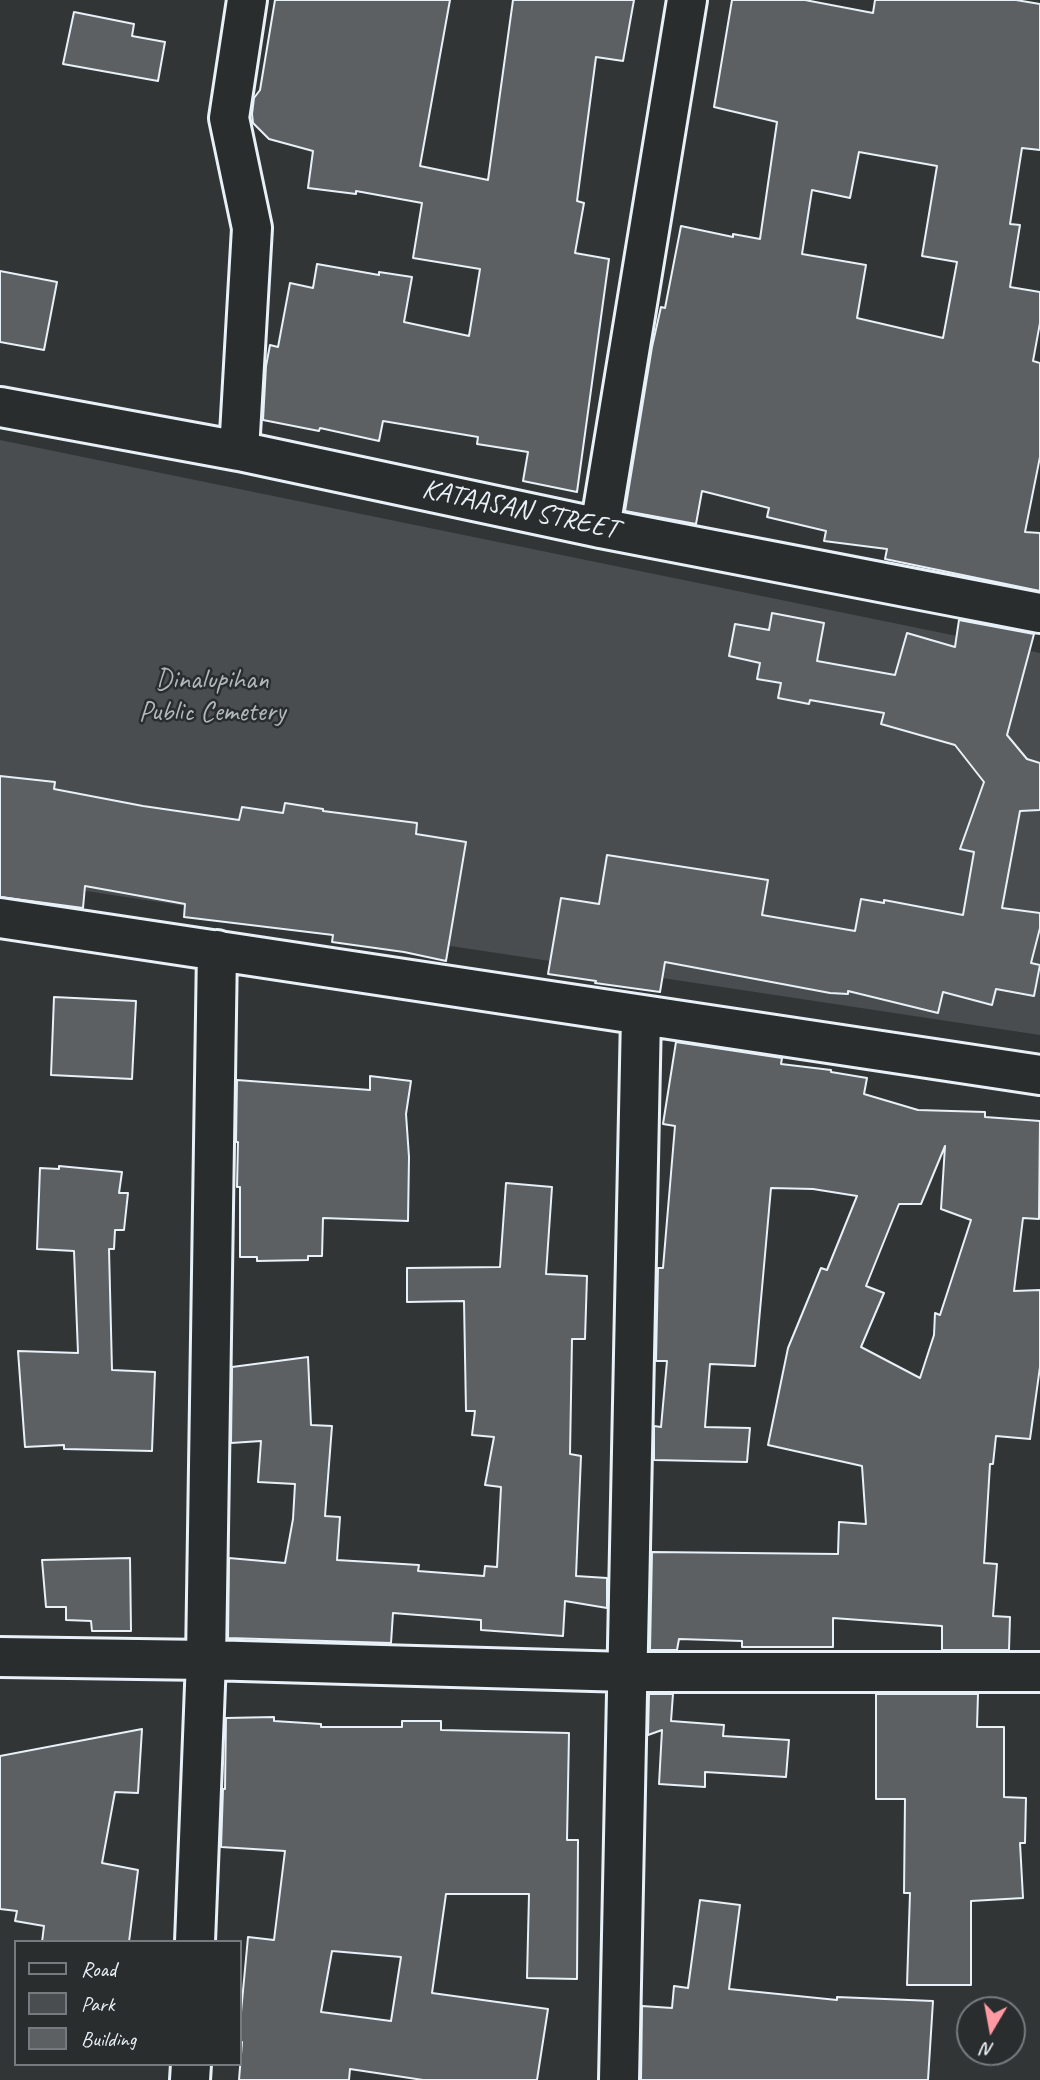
<!DOCTYPE html>
<html>
<head>
<meta charset="utf-8">
<style>
  body { margin:0 }
  #map { position:relative; width:1040px; height:2080px; overflow:hidden; background:#323536; font-family:Caveat,sans-serif }
  canvas { display:block }
  .legend { position:absolute; left:14px; top:1940px; width:228px; height:126px; box-sizing:border-box; background:#2a2d2e; border:2px solid #767b7f; margin:0; padding:9px 12px; list-style:none; font-size:21px; color:#e8f1f8 }
  .legend li { display:flex; align-items:center; gap:14px; height:35px }
  .legend b { width:35px; border:2px solid #767b7f }
  .north { position:absolute; left:956px; top:1996px; width:70px; height:70px; box-sizing:border-box; background:#2a2d2e; border:2px solid #767b7f; border-radius:50%; rotate:190deg; font-size:19px; font-weight:700; line-height:28px; text-align:center; color:#e8f1f8 }
  .north::after { content:''; display:block; margin:auto; width:24px; height:32px; background:#ff9aa2; clip-path:polygon(50% 0,100% 100%,50% 72%,0 100%) }
</style>
</head>
<body>
<div id="map">
<canvas width="1040" height="2080"></canvas>
<ul class="legend">
<li><b style="height:9px;background:#2a2d2e"></b>Road</li>
<li><b style="height:19px;background:#494d4f"></b>Park</li>
<li><b style="height:19px;background:#5c6063"></b>Building</li>
</ul>
<div class="north">N</div>
</div>
<script>
const c = document.querySelector('canvas').getContext('2d');
c.lineJoin = 'round';
function fillPath(path, color) { c.fillStyle = color; c.fill(path, 'evenodd'); }
const poly = rows => new Path2D(rows.map(r => 'M' + r).join(''));
function stroke(path, color, width, dash) { c.strokeStyle = color; c.lineWidth = width; c.lineCap = dash ? 'butt' : 'round'; c.setLineDash(dash || []); c.stroke(path); }
function drawText(font, color, halo, rows, align = 'center') {
  c.font = font + ' Caveat,sans-serif'; c.lineWidth = 5; c.setLineDash([]); c.textBaseline = 'middle'; c.strokeStyle = halo; c.fillStyle = color; for (const [text, x, y, turn = 0] of rows) {
    c.save(); c.translate(x, y); c.rotate((+turn || 0) * Math.PI / 180); c.textAlign = isNaN(turn) ? turn : align; if (halo) c.strokeText(text, 0, 0); c.fillText(text, 0, 0); c.restore();
  }
}
fillPath(poly([
  [0,440,1040,653,1040,1035,0,878]
]), '#494d4f');
const building = poly([
  [275,0,450,0,420,166,488,180,513,0,634,0,623,61,596,57,577,201,584,203,575,253,609,259,577,492,523,481,528,452,477,444,478,437,383,421,379,441,320,428,319,431,263,420,266,366,270,345,278,347,290,283,313,288,317,264,379,275,379,272,412,277,404,322,469,336,480,269,413,258,422,203,356,191,356,194,308,188,313,151,269,139,253,123,252,114,254,98,260,90,275,0],
  [732,0,805,0,873,13,875,0,1016,0,1040,4,1040,150,1022,148,1010,224,1020,225,1010,287,1040,292,1040,323,1033,361,1040,363,1040,457,1025,532,1040,533,1040,591,885,559,887,549,824,541,826,531,767,517,769,508,702,491,696,524,625,511,652,347,661,307,665,308,681,226,733,237,733,234,760,239,777,122,714,107,732,0],
  [859,152,937,166,922,256,957,262,943,338,857,318,866,265,802,254,812,190,850,198,859,152],
  [74,12,134,24,132,36,165,42,158,81,63,64,74,12],
  [0,271,57,282,44,350,0,342,0,271],
  [772,613,824,623,817,661,895,675,907,633,955,647,959,620,1034,634,1007,735,1027,759,1040,763,1040,810,1020,811,1002,908,1040,913,1040,928,1031,963,1040,965,1034,996,996,989,992,1005,943,992,938,1013,848,991,848,994,830,993,665,962,660,992,595,983,596,981,548,974,561,898,599,904,607,855,768,880,762,915,855,931,861,899,884,903,884,900,963,915,974,852,960,849,984,782,955,745,881,724,884,713,810,700,809,704,778,698,781,683,757,679,760,663,729,656,735,624,769,630,772,613],
  [0,776,55,782,54,789,143,806,239,820,242,807,283,813,285,803,323,809,323,811,417,823,416,834,466,842,446,961,404,952,332,942,333,935,184,917,185,904,85,886,83,908,0,897,0,776],
  [54,997,136,1001,132,1079,51,1075,54,997],
  [676,1042,782,1058,781,1064,831,1070,831,1072,867,1078,864,1094,918,1110,985,1112,985,1117,1040,1121,1039,1219,1023,1218,1014,1291,1040,1290,1040,1367,1030,1439,996,1436,993,1464,990,1464,984,1563,997,1564,993,1616,1010,1617,1009,1650,942,1650,942,1626,833,1618,833,1647,742,1647,742,1641,679,1639,677,1650,650,1650,652,1552,838,1554,839,1522,866,1524,862,1466,768,1445,788,1348,821,1268,827,1270,857,1196,813,1189,771,1188,755,1366,710,1364,705,1427,750,1428,747,1462,654,1460,654,1426,661,1427,667,1361,656,1361,658,1268,663,1268,675,1126,663,1124,676,1042],
  [945,1146,941,1209,971,1220,940,1315,935,1313,934,1335,920,1378,861,1347,884,1293,866,1286,899,1204,921,1204,945,1146],
  [370,1076,411,1081,406,1114,409,1157,408,1221,323,1218,322,1256,308,1256,308,1260,257,1261,257,1257,240,1257,240,1187,237,1187,238,1142,236,1142,237,1080,370,1090,370,1076],
  [59,1166,122,1172,119,1193,128,1193,124,1230,115,1230,114,1249,109,1249,112,1370,155,1372,152,1451,64,1449,64,1445,25,1447,18,1351,78,1353,74,1251,37,1249,40,1168,59,1169,59,1166],
  [506,1183,552,1187,546,1274,587,1276,585,1339,572,1339,570,1454,581,1456,576,1576,607,1578,607,1608,565,1601,563,1636,481,1630,481,1620,393,1613,391,1643,228,1638,229,1558,285,1563,293,1519,295,1484,258,1482,261,1441,231,1443,232,1367,308,1357,311,1425,332,1426,325,1516,340,1517,337,1560,419,1565,418,1571,484,1576,485,1566,497,1567,501,1487,485,1485,494,1437,472,1435,475,1411,466,1411,464,1301,407,1302,407,1268,500,1267,506,1183],
  [130,1558,131,1631,92,1631,91,1621,66,1620,66,1607,46,1607,42,1560,130,1558],
  [649,1694,673,1694,671,1721,724,1725,723,1736,789,1740,786,1777,705,1772,705,1787,659,1784,662,1730,648,1735,649,1694],
  [876,1694,978,1694,977,1727,1004,1727,1004,1797,1026,1798,1025,1843,1020,1843,1023,1898,971,1901,971,1985,907,1985,910,1893,904,1893,905,1799,876,1799,876,1694],
  [274,1717,274,1721,321,1724,321,1727,402,1727,402,1721,441,1721,441,1730,569,1733,567,1840,578,1840,577,1979,527,1978,529,1894,446,1894,432,1993,548,2009,537,2080,423,2080,350,2069,349,2080,239,2080,242,2042,240,2042,240,2023,248,1937,274,1940,285,1851,221,1847,223,1789,225,1789,226,1718,274,1717],
  [332,1951,401,1957,391,2021,321,2012,332,1951],
  [142,1729,138,1793,115,1792,102,1863,138,1870,129,1942,42,1942,44,1926,15,1921,17,1911,0,1909,0,1756,142,1729],
  [700,1900,740,1905,729,1989,837,2000,837,1997,933,2001,928,2080,641,2080,642,2006,672,2008,674,1986,688,1988,700,1900]
]);
fillPath(building, '#5c6063');
stroke(building, '#e8f1f8', 2);
const minor = poly([
  [0,407,239,451,600,528,1040,613],
  [239,451,252,228,229,118,247,0],
  [600,528,687,0],
  [0,918,1040,1075],
  [0,1657,206,1660,627,1672,1040,1672],
  [195,1942,206,1660,217,950],
  [190,2080,191,2064],
  [619,2080,641,1016]
]);
stroke(minor, '#e8f1f8', 44);
stroke(minor, '#2a2d2e', 38);
drawText('28px', '#e8f1f8', '#2a2d2e', [
  ["KATAASAN STREET",520,510,12]
]);
drawText('28px', '#b0b8bd', '#2a2d2e', [
  ["Dinalupihan",212,681],
  ["Public Cemetery",212,713]
]);
</script>
</body>
</html>
